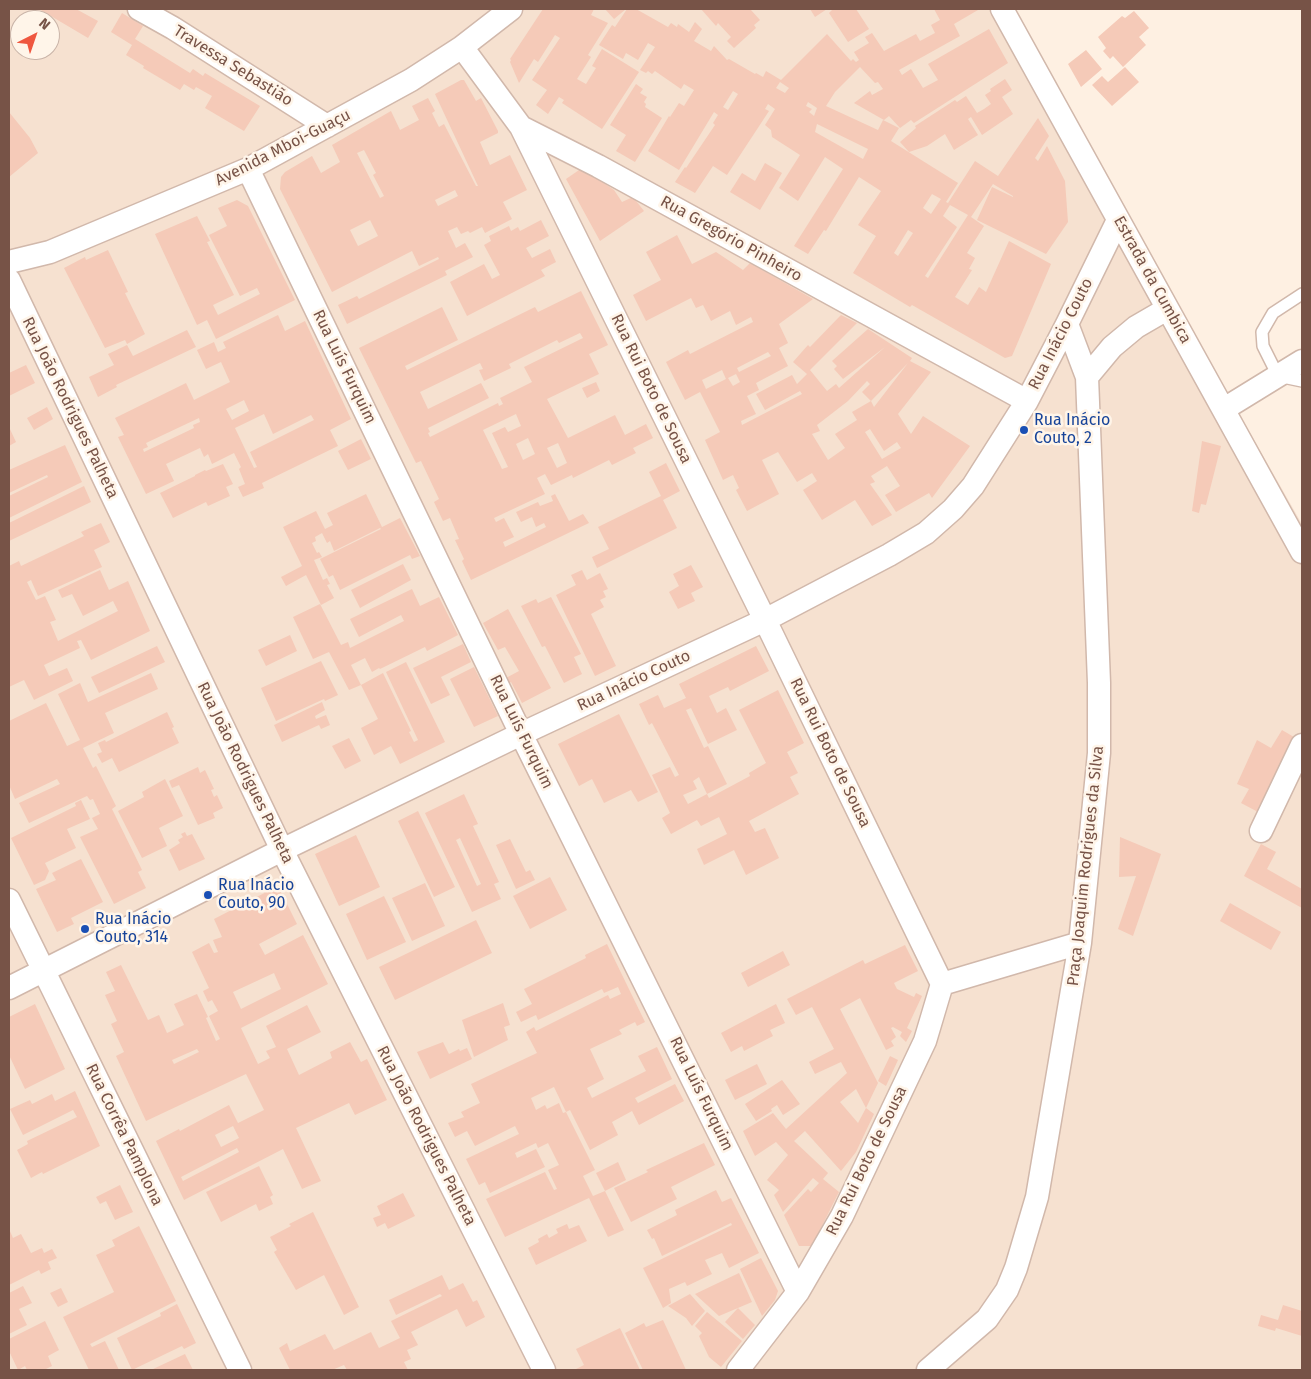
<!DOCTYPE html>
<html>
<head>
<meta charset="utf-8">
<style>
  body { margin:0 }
  #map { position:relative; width:1311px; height:1379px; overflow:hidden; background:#fef0e2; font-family:"Fira Sans",sans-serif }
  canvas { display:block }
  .frame { position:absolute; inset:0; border:10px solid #775347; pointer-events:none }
  .north { position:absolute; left:10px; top:10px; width:50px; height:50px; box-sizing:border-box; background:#fff5e9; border:1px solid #c9b4a8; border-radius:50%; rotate:41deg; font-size:14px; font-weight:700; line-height:20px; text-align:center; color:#775347 }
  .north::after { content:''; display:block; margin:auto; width:18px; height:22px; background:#ef573f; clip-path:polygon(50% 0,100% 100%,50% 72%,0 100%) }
</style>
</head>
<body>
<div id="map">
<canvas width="1311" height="1379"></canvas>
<div class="frame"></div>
<div class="north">N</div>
</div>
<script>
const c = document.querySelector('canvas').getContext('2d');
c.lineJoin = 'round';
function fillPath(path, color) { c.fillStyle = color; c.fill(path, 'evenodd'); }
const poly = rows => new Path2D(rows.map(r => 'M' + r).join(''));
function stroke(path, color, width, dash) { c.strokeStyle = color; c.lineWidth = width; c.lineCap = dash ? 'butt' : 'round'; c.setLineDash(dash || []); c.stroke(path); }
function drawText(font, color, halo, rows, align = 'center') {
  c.font = font + ' "Fira Sans",sans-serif'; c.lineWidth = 5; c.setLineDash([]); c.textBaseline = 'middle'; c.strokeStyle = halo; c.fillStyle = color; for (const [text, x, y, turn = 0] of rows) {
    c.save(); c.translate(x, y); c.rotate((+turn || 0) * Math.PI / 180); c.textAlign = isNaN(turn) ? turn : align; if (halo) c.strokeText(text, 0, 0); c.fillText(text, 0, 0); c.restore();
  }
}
fillPath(poly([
  [9,9,1008,9,1302,524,1302,1370,9,1370],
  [20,20,50,20,50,50,20,50]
]), '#f6e1d0');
fillPath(poly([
  [39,9,76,9,98,21,88,38],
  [543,9,594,9,591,15,608,23,588,55,591,57,577,79,586,84,596,68,592,66,602,49,639,72,602,129,562,103,564,100,559,97,548,114,536,105,547,90,532,80,560,38,555,35,538,62,534,59,519,83,510,62,511,60,510,59],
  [605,9,626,9,614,19],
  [627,9,636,9,668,27,671,23,677,27,678,24,689,32,695,22,702,29,694,41,711,51,714,46,727,60,729,59,755,74,756,73,763,77,766,71,781,80,827,34,851,61,853,59,856,62,859,60,854,52,869,43,865,37,872,33,884,51,916,34,920,41,935,33,931,25,940,20,934,9,978,9,978,10,954,24,960,36,899,70,902,75,911,69,923,88,938,80,928,64,989,29,1008,63,914,123,911,120,900,128,889,116,884,120,854,103,870,91,872,95,883,89,878,82,875,83,860,67,835,92,826,106,878,130,883,120,899,128,891,141,958,183,946,202,948,203,975,161,998,176,1038,118,1049,136,1035,158,1038,161,1047,146,1065,181,1068,222,1046,254,977,220,992,187,1013,197,1013,196,993,184,971,217,984,226,967,253,975,258,969,269,972,270,955,297,968,305,979,287,986,292,1009,241,1051,264,1012,356,1005,358,912,305,910,307,853,273,876,236,858,225,881,191,859,177,826,231,824,230,808,254,794,246,843,169,825,157,798,201,779,188,800,155,772,137,771,130,765,125,775,109,768,104,765,109,769,111,727,175,713,166,695,193,675,182,685,167,686,168,715,125,713,123,718,115,714,112,679,170,648,151,669,116,670,117,679,103,684,106,694,90,684,84,681,89,655,71,652,74,648,71,646,73,640,70,655,47,648,43,638,60,626,53,623,59,599,45,612,25,615,27],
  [780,82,789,88,785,93,776,88],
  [733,91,738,94,728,110,723,107],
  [808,102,817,108,814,116,809,112,812,109,806,106],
  [817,124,868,149,863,159,815,132],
  [932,194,941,199,931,214,923,208],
  [950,205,968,215,928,278,925,276,957,227,943,216],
  [908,230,913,233,898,256,894,253],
  [701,9,750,9,760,20,754,25,756,28,734,48,727,41,731,37,718,23,716,26],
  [810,9,827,9,815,17],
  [833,9,856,9,869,29,848,42,829,13],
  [1134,11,1149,28,1139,37,1146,45,1123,67,1113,56,1110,59,1103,51,1106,48,1098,37,1122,16,1125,18],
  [122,13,143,26,135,39,190,73,193,69,203,76,205,73,260,106,244,131,205,108,212,96,196,87,194,90,184,84,180,90,143,68,144,66,126,55,132,45,111,32],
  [1086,50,1102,69,1081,87,1068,64],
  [1125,67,1139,82,1112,106,1092,85,1102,76,1108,82],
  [1005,79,1012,90,1002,97,1013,114,982,135,971,117,968,119,978,135,954,150,945,134,927,146,909,152,900,142,916,128,915,126,955,100,957,102,966,96,977,113,984,109,991,104,985,95,991,91,990,89],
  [461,80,464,80,476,101,481,98,498,131,498,133,480,142,490,165,510,155,527,190,503,202,512,219,485,233,482,227,470,233,468,231,461,234,457,227,448,231,456,248,465,243,473,257,445,271,447,275,347,324,338,305,357,296,359,299,439,259,438,257,419,266,412,251,332,292,280,189,281,177,285,172,312,156,321,173,340,162,332,145,391,111,400,130,419,120,412,106,428,98,435,111,432,113,439,127,444,124,476,186,478,186,435,94],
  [364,150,376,173,373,175,384,196,380,198,357,153],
  [455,190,458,196,438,206,435,200],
  [370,220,378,236,358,246,350,230],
  [636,84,643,89,640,93,647,97,644,102,646,104,645,107,662,118,635,162,616,151,626,135,610,125],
  [9,112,30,138,38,153,9,177],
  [765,163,782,173,760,210,730,192,742,173,755,181],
  [582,168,614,190,622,202,633,197,644,211,600,241,566,179],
  [237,200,248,206,295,300,216,339,207,320,197,325,155,234,197,216,210,241,207,242,234,295,213,305,218,315,260,294,257,288,240,296,209,235,227,226,218,208],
  [541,220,549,236,526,248,532,258,550,249,556,262,541,270,545,276,467,316,450,282,484,264,492,279,500,275,484,245,491,241,489,236,509,226,511,231,518,227,520,231],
  [677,235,692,264,716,252,743,270,741,272,750,263,813,299,779,324,788,343,779,348,788,366,756,383,759,390,747,396,756,414,741,421,742,425,802,394,800,391,765,410,756,394,792,375,797,384,807,374,793,362,808,345,810,347,841,315,857,323,810,370,827,391,836,384,839,388,885,347,843,379,834,369,837,366,832,361,868,329,912,358,910,361,931,372,898,414,911,434,923,416,970,446,932,498,929,493,896,512,885,495,900,486,887,466,871,476,875,482,870,484,892,515,872,526,855,500,822,520,803,490,817,481,812,473,797,482,778,452,762,460,779,494,747,511,736,490,739,488,733,475,723,480,705,440,720,432,700,392,685,400,666,362,688,350,690,354,753,322,751,317,736,325,730,311,711,321,703,305,696,308,691,298,646,321,633,295,661,280,646,252],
  [768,352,771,356,739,372,737,368],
  [908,363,874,407,871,401,852,412,857,420,835,434,845,448,828,460,812,434,820,431,817,425,848,401,867,381,870,384,862,392,871,401],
  [722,370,726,379,706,389,702,380],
  [736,374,740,382,733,386,728,378],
  [870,429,884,451,897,442,901,448,882,459,865,432],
  [108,250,128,292,125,293,145,334,127,344,125,340,105,348,64,268,85,257,86,260],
  [581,291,608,345,589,354,599,374,547,399,568,438,615,415,625,435,646,424,653,438,633,448,636,453,612,465,609,460,573,478,572,475,551,485,545,474,537,478,545,494,494,518,496,522,504,518,514,537,503,542,505,547,546,527,544,523,536,527,532,517,521,522,516,512,538,502,540,506,553,501,551,496,555,494,569,521,583,514,589,523,471,580,462,561,464,559,455,540,459,539,450,518,443,521,434,502,439,499,421,461,416,463,359,348,442,307,458,340,405,366,407,370,535,307,538,312],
  [580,333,583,338,524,367,532,382,500,398,503,404,499,406,498,403,430,437,428,433,430,432,428,428,489,398,481,383,428,409,420,392,480,363,483,369,479,370,484,381,511,368,509,364,557,340,559,343],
  [516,414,521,426,508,432,505,427,492,433,508,467,502,469,483,430],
  [528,438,535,454,523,460,516,444],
  [558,443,567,463,557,468,547,448],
  [278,315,285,331,305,321,351,419,330,430,338,446,262,483,264,488,243,497,238,487,245,484,239,469,241,467,234,453,212,464,208,454,204,457,200,448,166,464,174,481,146,494,118,437,124,435,115,418,186,383,194,400,230,382,221,362,206,369,197,350,214,342,218,352,226,348,223,342],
  [244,400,249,411,232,420,226,409],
  [264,414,273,434,311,415,314,420,250,452,257,467,254,468,235,428],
  [199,418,200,422,193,425,194,428,144,452,143,449,148,447,146,443],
  [187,330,196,347,116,385,117,387,98,397,89,377,114,365,108,354,127,345,133,356],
  [26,365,35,383,9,396,9,373],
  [596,382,600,391,587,398,582,388],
  [47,407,53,419,34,430,27,418],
  [9,427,16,442,9,446],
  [361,439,371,459,348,470,338,451],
  [1202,441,1221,446,1206,505,1201,504,1199,513,1192,511],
  [65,445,82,482,9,518,9,496,48,477,47,475,9,493,9,470],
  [666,463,680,491,663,500,677,528,597,568,592,557,609,549,598,527,661,496,649,472],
  [223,464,233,484,226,487,230,496,208,506,206,502,173,518,160,493,195,476,195,475,205,470,206,471],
  [84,486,91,502,9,541,9,523],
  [366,494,382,527,400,518,420,556,412,559,410,555,340,590,333,575,329,577,320,559,381,529,380,528,334,551,330,541,327,543,322,533,315,537,316,541,312,543,317,553,319,552,322,557,314,560,323,580,327,578,330,584,327,585,334,598,321,605,306,575,286,586,281,577,302,566,283,527,316,511,325,529,333,525,327,513],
  [101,523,110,542,94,550,102,567,38,596,31,580,27,582,36,600,45,596,56,620,50,622,58,641,118,611,113,601,83,616,72,594,62,598,58,590,100,570,109,590,128,581,150,631,91,660,81,640,77,641,80,648,44,665,49,676,67,668,73,681,34,700,24,680,9,687,9,566,19,561,21,566,84,536,81,532],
  [403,564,411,580,360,608,351,590],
  [691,565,703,587,691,593,695,601,678,609,669,592,679,586,673,574],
  [582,570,587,580,600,573,608,589,603,591,606,597,600,600,604,607,591,614,616,666,595,676,556,595,576,585,571,575],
  [412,589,420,606,439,597,458,635,427,651,425,647,380,669,379,668,372,672,365,658,351,665,361,685,383,673,411,731,409,732,414,742,418,740,386,672,406,662,445,742,400,764,391,746,374,755,361,728,378,719,361,685,349,690,329,652,313,659,293,617,320,604,341,645,348,642,350,648,404,621,401,615,359,637,350,619],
  [551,597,581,654,574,657,582,674,564,683,545,646,542,647,521,606,536,599,538,603],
  [508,609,551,688,522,703,511,682,508,684,504,679,519,671,505,647,498,650,483,623],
  [290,635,297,651,266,666,258,650],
  [463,644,471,662,441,677,450,695,431,704,413,668],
  [157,646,165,662,99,693,91,677],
  [756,646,769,671,730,691,728,687,709,696,717,713,726,708,737,730,708,744,691,708,686,710,704,748,708,746,727,784,707,794,709,798,750,776,749,773,766,763,739,710,778,690,804,743,787,752,798,773,790,777,799,794,749,821,755,832,765,828,779,858,746,875,734,850,704,865,697,849,727,834,719,817,701,826,697,820,671,834,662,818,670,813,652,775,670,767,675,777,679,775,652,723,649,725,639,704,658,695,664,708,686,698,679,684],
  [699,777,707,794,688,804,683,795,697,789,693,781],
  [321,661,338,695,325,701,324,699,276,721,261,688],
  [474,667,498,716,474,727,450,679],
  [151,673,158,689,105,713,114,733,83,748,93,768,96,766,116,806,112,809,142,870,138,872,146,888,114,904,80,837,98,829,92,818,100,814,93,799,90,800,87,796,29,823,19,803,60,784,57,779,15,799,9,785,9,721,46,703,67,746,80,740,58,694,80,683,88,702],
  [322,702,325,710,315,716,316,719,326,715,330,725,321,729,319,725,282,742,274,725],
  [167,712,174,727,172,728,179,743,119,772,112,758,102,763,97,754,102,752,98,743,105,740,106,742],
  [619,714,658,792,638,802,631,790,604,803,592,779,579,786,558,744],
  [1282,730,1299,740,1258,812,1241,803,1249,789,1237,784,1257,740,1271,748],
  [349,738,361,761,345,769,332,746],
  [198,767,200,773,205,770,214,789,211,790,214,797,217,795,223,808,213,813,215,818,198,825,179,785,172,788,169,781],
  [165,779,183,816,159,828,167,846,142,858,118,811,144,797,142,792],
  [464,794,478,824,473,826,499,882,494,884,501,899,472,912,425,813],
  [460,838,481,884,477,886,456,840],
  [81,800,90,819,67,829,76,848,45,863,49,871,45,880,34,885,11,838,76,806,75,803],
  [418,811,455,887,434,897,398,821],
  [185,832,187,836,192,834,205,859,179,871,169,850,180,843,178,840,183,837,181,834],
  [356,835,380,887,339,906,315,854],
  [1120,837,1161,854,1133,936,1118,929,1136,876,1119,877],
  [510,839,526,872,530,870,535,880,516,889,496,845],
  [1261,844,1276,852,1267,869,1302,889,1302,908,1244,876],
  [81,859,103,902,71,918,74,924,57,932,36,889,56,880,52,873],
  [550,877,567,910,530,929,513,896],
  [425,883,445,926,412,941,392,898],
  [278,886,297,924,259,944,265,955,303,935,328,984,241,1028,258,1064,270,1058,266,1051,276,1047,266,1026,307,1005,321,1032,287,1049,299,1075,332,1058,330,1052,350,1042,361,1062,367,1059,387,1100,355,1115,349,1103,296,1128,321,1181,302,1189,283,1149,184,1200,156,1141,179,1129,180,1131,229,1105,238,1123,264,1110,246,1074,146,1121,116,1056,124,1052,111,1024,117,1021,105,995,115,991,106,972,121,965,148,1020,159,1015,167,1033,184,1025,174,1004,197,994,208,1017,206,1018,216,1041,220,1039,209,1016,218,1011,212,1000,208,1002,203,991,209,988,192,952,209,943,214,953,218,952,213,940,222,937,214,919],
  [274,973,281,989,241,1009,233,992],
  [197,1049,199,1052,174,1064,172,1060],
  [233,1126,239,1138,221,1147,215,1135],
  [237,1148,239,1152,183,1181,181,1177],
  [384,896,406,942,367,960,346,914],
  [1230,903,1281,932,1271,950,1220,921],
  [476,920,492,953,395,1000,379,967],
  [607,944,645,1022,637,1026,635,1022,619,1030,622,1034,590,1049,604,1079,587,1088,592,1098,646,1071,638,1056,657,1047,672,1079,635,1098,638,1103,675,1084,684,1101,639,1125,632,1111,612,1122,618,1135,590,1150,570,1110,566,1112,554,1087,531,1098,536,1110,545,1105,547,1109,559,1103,563,1113,566,1112,595,1170,583,1176,593,1196,605,1191,624,1230,608,1237,589,1198,505,1237,486,1199,545,1172,554,1190,557,1189,548,1170,559,1165,548,1143,538,1148,536,1143,515,1153,517,1158,536,1149,545,1167,490,1193,485,1182,479,1185,466,1159,519,1134,515,1126,475,1146,467,1131,455,1137,448,1123,464,1117,461,1112,480,1103,471,1084,537,1053,526,1032,534,1027,536,1031,608,995,610,999,621,994,618,987,604,993,602,989,538,1020,536,1015,521,1022,516,1012,532,1004,524,989,586,958,585,955],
  [905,945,918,971,894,983,897,989,914,997,916,993,922,996,907,1028,912,1031,906,1042,900,1036,902,1032,893,1027,891,1028,896,1037,891,1041,894,1046,886,1050,860,998,840,1009,878,1083,866,1108,856,1089,840,1102,858,1123,866,1108,874,1114,856,1152,841,1171,805,1131,794,1141,828,1173,823,1179,839,1192,812,1246,799,1246,784,1215,808,1189,811,1192,819,1183,813,1178,783,1212,774,1195,779,1190,767,1180,788,1155,776,1142,755,1156,743,1131,773,1113,786,1129,847,1073,841,1062,815,1074,809,1062,834,1049,812,1007,796,1015,787,999,863,960,865,964],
  [783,951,790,965,748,987,741,973],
  [503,1003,510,1025,504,1027,508,1040,474,1057,462,1020],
  [35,1004,65,1069,25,1089,9,1055,9,1017],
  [776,1004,785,1023,770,1030,773,1036,744,1051,742,1046,731,1052,721,1033],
  [443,1042,449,1054,459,1049,460,1051,467,1048,472,1059,430,1079,417,1052],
  [890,1056,898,1060,886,1086,878,1081],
  [757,1064,767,1084,735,1100,725,1080],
  [782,1080,800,1104,783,1115,777,1105,771,1109,772,1111,756,1121,745,1104],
  [75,1091,100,1146,43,1174,42,1172,31,1178,17,1150,28,1144,27,1141,77,1117,73,1110,23,1135,10,1109,30,1100,32,1104,52,1094,55,1101],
  [704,1143,715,1165,671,1187,677,1199,631,1222,614,1188,648,1172,646,1170],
  [618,1162,626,1180,605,1191,596,1173],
  [259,1166,273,1195,270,1197,273,1204,259,1211,256,1204,221,1222,206,1192],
  [120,1185,133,1212,115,1220,106,1201,100,1204,96,1197],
  [716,1190,722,1202,731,1198,759,1253,729,1268,722,1253,705,1260,712,1274,687,1286,685,1282,669,1289,671,1303,663,1308,643,1268,732,1225,731,1223,662,1256,654,1238,652,1239,647,1230,677,1215,675,1210],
  [403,1193,415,1216,388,1229,385,1223,377,1227,373,1218,381,1215,377,1206],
  [313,1212,359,1307,344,1315,324,1275,296,1290,274,1252,277,1250,270,1237,291,1226,289,1224],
  [567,1224,569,1229,579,1225,587,1241,536,1265,528,1248,539,1242,538,1239,547,1234,549,1238,558,1233,556,1229],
  [139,1226,176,1301,90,1344,92,1347,105,1341,119,1370,89,1370,63,1317,114,1292,96,1255,115,1246,112,1240],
  [9,1229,13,1238,21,1234,31,1253,42,1248,44,1253,52,1249,57,1258,48,1262,51,1269,41,1274,39,1270,9,1285],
  [761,1258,778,1291,775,1300,762,1316,740,1269],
  [739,1273,752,1302,719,1316,695,1294],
  [442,1275,449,1290,463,1283,473,1302,477,1300,485,1317,466,1327,457,1309,411,1332,418,1345,407,1350,411,1359,404,1362,408,1370,347,1370,344,1365,332,1370,290,1370,279,1348,287,1343,290,1351,325,1334,334,1350,371,1332,379,1348,400,1338,391,1321,442,1296,440,1294,396,1315,389,1300],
  [23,1286,32,1303,19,1309,27,1325,9,1334,9,1293],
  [61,1288,68,1302,58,1307,50,1293],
  [690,1294,705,1311,692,1326,686,1318,668,1306],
  [177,1304,196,1343,184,1349,182,1346,132,1370,117,1338,161,1316,160,1313],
  [1283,1305,1302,1311,1302,1336,1276,1328,1275,1331,1258,1326,1261,1315,1278,1320],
  [738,1308,755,1325,743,1339,725,1322],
  [707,1312,742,1341,721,1367,709,1357,699,1336,702,1333,695,1326],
  [663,1320,686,1370,643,1370,625,1333,644,1323,646,1327],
  [45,1321,59,1350,48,1356,52,1366,44,1370,27,1370,25,1366,18,1370,9,1351,9,1339],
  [620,1328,640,1370,574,1370,584,1365,576,1349],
  [185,1354,193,1370,151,1370]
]), '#f5cab8');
const lane = poly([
  [1302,294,1273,313,1262,332,1263,346,1278,376,1302,381]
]);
const street = poly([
  [139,9,173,28,327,126],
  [1002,9,1302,552],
  [462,47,521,127,598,166,1027,401],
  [521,127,765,620,942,984,925,1041,842,1216,798,1292,738,1370],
  [248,169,521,734,798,1292],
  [9,262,50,252,248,169,411,80,462,47,511,9],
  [9,280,282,850,544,1370],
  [1087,377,1112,347,1136,327,1167,309],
  [1224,409,1302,361],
  [1261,831,1302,745],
  [9,900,240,1370],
  [942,984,1080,943],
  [9,988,282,850,521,734,765,620,889,555,926,533,953,509,973,486,1027,401,1067,324,1118,220],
  [928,1370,987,1319,1007,1290,1016,1268,1037,1197,1080,943,1099,753,1099,683,1087,377,1067,324]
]);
stroke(lane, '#d1b8ab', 14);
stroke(street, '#d1b8ab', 25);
stroke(lane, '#fff', 11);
stroke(street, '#fff', 22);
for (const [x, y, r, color] of [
  [1024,430,5,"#1a4fb4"],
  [208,895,5,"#1a4fb4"],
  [85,929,5,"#1a4fb4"]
]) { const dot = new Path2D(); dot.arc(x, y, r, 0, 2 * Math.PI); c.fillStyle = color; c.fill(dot); stroke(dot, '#fff5e9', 2); }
drawText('16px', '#775347', '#fff5e9', [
  ["Travessa Sebastião",233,66,32],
  ["Avenida Mboi-Guaçu",283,148,-27],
  ["Rua Gregório Pinheiro",731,239,29],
  ["Estrada da Cumbica",1152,280,61],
  ["Rua Inácio Couto",1061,334,-63],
  ["Rua Luís Furquim",344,367,64],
  ["Rua Rui Boto de Sousa",651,389,64],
  ["Rua João Rodrigues Palheta",70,408,64],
  ["Rua Inácio Couto",634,681,-25],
  ["Rua Luís Furquim",521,732,64],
  ["Rua Rui Boto de Sousa",830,753,64],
  ["Rua João Rodrigues Palheta",245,773,64],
  ["Praça Joaquim Rodrigues da Silva",1086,866,-84],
  ["Rua Luís Furquim",701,1094,64],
  ["Rua Corrêa Pamplona",124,1135,64],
  ["Rua João Rodrigues Palheta",426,1136,63],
  ["Rua Rui Boto de Sousa",867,1161,-64]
]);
drawText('16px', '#164399', '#fff5e9', [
  ["Rua Inácio",1034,421],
  ["Couto, 2",1034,439],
  ["Rua Inácio",218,886],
  ["Couto, 90",218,904],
  ["Rua Inácio",95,920],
  ["Couto, 314",95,938]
], 'left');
</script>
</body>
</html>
